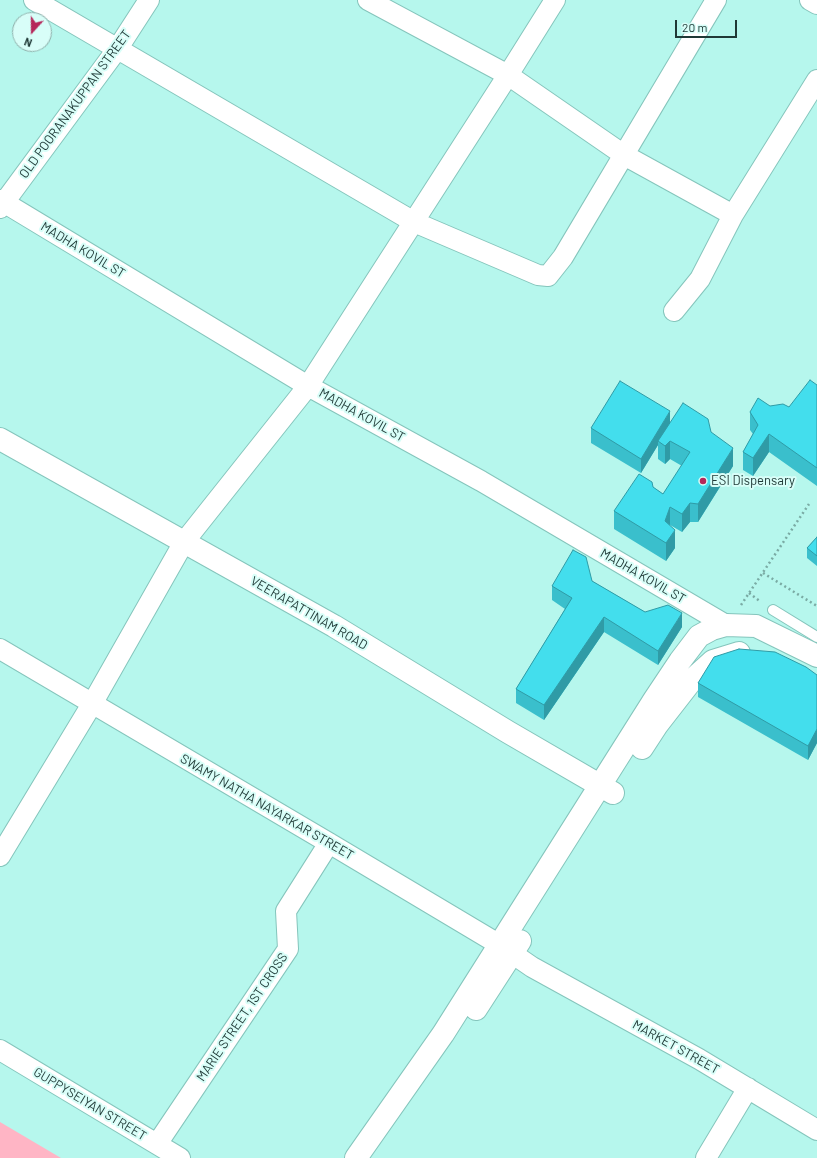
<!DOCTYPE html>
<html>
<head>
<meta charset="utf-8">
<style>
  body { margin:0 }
  #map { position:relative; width:817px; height:1158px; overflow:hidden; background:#b6f7ed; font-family:Barlow,sans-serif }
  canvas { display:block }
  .north { position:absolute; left:12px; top:12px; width:40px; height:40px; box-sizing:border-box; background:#d8fef8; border:1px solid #8eafaa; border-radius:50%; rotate:201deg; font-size:11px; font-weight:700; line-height:16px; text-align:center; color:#1f3936 }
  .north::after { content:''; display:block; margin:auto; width:14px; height:18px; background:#b5275a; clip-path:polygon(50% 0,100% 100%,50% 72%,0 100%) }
  .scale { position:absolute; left:675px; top:20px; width:62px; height:18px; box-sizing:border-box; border:2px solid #1f3936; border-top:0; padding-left:5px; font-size:12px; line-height:14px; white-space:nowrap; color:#1f3936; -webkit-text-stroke:3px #d8fef8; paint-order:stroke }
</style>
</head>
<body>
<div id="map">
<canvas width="817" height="1158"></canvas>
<div class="north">N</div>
<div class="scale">20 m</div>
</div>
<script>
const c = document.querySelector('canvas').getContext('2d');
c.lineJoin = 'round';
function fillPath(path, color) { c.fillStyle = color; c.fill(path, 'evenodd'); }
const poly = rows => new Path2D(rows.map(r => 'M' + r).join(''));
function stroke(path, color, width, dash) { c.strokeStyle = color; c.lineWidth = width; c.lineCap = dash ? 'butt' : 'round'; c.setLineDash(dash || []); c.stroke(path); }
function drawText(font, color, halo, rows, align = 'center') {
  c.font = font + ' Barlow,sans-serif'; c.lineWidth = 4; c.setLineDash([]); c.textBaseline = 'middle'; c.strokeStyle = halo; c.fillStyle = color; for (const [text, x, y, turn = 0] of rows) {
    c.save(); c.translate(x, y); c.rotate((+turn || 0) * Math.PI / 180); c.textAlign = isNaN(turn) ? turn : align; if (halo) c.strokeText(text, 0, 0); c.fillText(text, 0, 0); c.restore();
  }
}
fillPath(poly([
  [0,1122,61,1158,0,1158]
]), '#ffb5c5');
const service = poly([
  [773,610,817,637]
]);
const minor = poly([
  [34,0,414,222,538,275,548,276,563,257,716,0],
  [368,0,508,75,624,155,733,215],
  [810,0,817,4],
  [0,200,308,386,481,481,726,625],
  [0,208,118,48,149,0],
  [674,311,700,279,733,215,817,80],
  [0,649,329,843,500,945,532,967,699,1059,817,1130],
  [0,856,92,704,184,542,308,386,508,75,555,0],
  [0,1050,180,1158],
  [157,1144,288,949,286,911,329,843],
  [706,1158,748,1088]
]);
const tertiary = poly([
  [0,439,334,626,508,732,613,793],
  [642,748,657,725,692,680,713,661,739,653],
  [476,1009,520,941],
  [356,1158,443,1034,654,700,680,661,699,636,712,629,726,625,756,626,817,656]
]);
stroke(service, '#85c5bc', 12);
stroke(minor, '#85c5bc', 22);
stroke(tertiary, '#85c5bc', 24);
stroke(poly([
  [763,573,817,606],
  [749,593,761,602],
  [741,605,809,504]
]), '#7aaba4', 2.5, [2, 3]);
stroke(service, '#fff', 10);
stroke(minor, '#fff', 20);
stroke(tertiary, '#fff', 22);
fillPath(poly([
  [817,385,817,486,769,452,753,476,743,470,743,452,753,434,750,430,750,412,770,406,789,407],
  [670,424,711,432,733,466,698,522,690,522,682,532,670,525,675,548,666,561,614,529,614,511,653,487,663,494,682,466,670,459,665,464,658,459,658,445,641,473,591,443,591,428],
  [817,537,817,566,807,558,807,548],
  [592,581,645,612,682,627,658,665,604,632,544,720,516,703,516,689,565,609,552,600,552,586],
  [817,675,817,743,808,760,698,697,698,683]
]), '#3abfcc');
fillPath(poly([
  [670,411,670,425,658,441,658,445,641,473,641,459],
  [769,434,769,452,753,476,753,458],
  [670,441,670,459,665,464,665,446],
  [733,448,733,466,698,522,698,504],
  [690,503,690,522,682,532,682,514],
  [670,507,670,525,665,521],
  [675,530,675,548,666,561,666,543],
  [682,613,682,627,658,665,658,651],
  [604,617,604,632,544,720,544,705],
  [817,729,817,743,808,760,808,746]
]), '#2f9ba6');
const building = poly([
  [810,380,817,385,817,468,769,434,753,458,743,452,758,425,750,412,758,398,770,406,783,404,789,407,810,380],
  [620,381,670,411,641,459,591,428,620,381],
  [683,403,708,419,711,432,733,448,698,504,690,503,682,514,670,507,665,521,675,530,666,543,614,511,639,474,652,482,653,487,663,494,690,452,670,441,665,446,658,441,683,403],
  [817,537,817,556,807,548,817,537],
  [573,550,586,557,592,581,645,612,668,605,682,613,658,651,604,617,544,705,516,689,572,598,552,586,573,550],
  [739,649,775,652,806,667,817,675,817,729,808,746,698,683,714,657,739,649]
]);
fillPath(building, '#43deed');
stroke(building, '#2f9ba6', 1);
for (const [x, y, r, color] of [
  [703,481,4,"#b5275a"]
]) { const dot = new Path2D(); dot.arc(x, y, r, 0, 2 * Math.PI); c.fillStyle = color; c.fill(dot); stroke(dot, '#d8fef8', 1.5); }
drawText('13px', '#1f3936', '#d8fef8', [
  ["OLD POORANAKUPPAN STREET",75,104,-54],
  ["MADHA KOVIL ST",83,250,31],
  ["MADHA KOVIL ST",362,415,29],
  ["MADHA KOVIL ST",643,576,30],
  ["VEERAPATTINAM ROAD",309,613,30],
  ["SWAMY NATHA NAYARKAR STREET",267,807,30],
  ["MARIE STREET, 1ST CROSS",242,1017,-56],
  ["MARKET STREET",676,1047,29],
  ["GUPPYSEIYAN STREET",90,1104,31]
]);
drawText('13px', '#1f3936', '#d8fef8', [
  ["ESI Dispensary",711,481]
], 'left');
</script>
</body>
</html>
